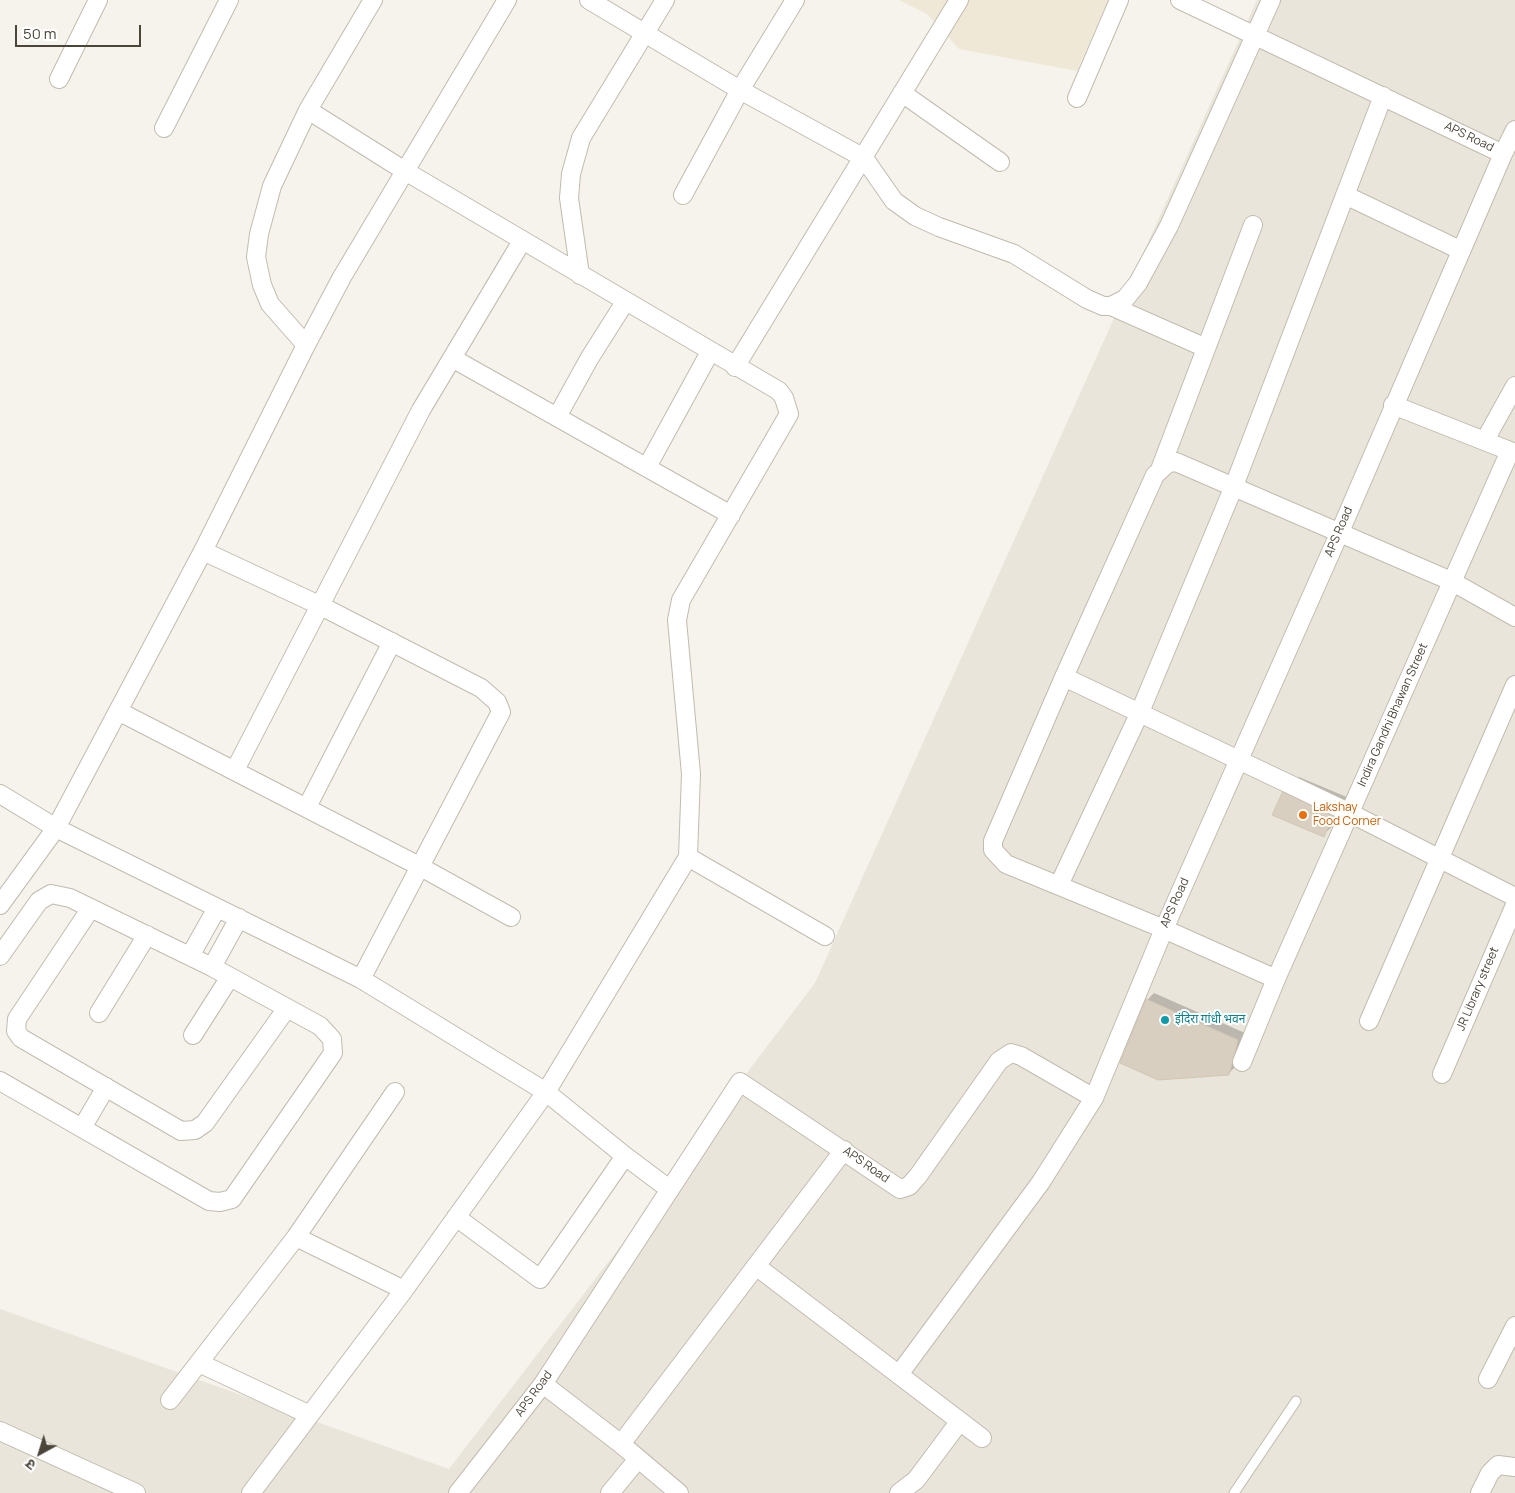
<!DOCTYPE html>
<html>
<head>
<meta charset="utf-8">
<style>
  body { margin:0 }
  #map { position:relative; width:1515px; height:1493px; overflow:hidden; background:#f6f3ec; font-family:Manrope,"Noto Sans Devanagari",sans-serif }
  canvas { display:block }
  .north { position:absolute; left:15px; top:1428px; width:50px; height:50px; -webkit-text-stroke:4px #fff; paint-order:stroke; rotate:219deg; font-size:14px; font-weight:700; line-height:20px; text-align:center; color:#4b4439 }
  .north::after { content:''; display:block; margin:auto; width:18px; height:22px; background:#4b4439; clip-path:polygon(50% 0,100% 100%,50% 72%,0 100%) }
  .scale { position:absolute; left:15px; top:25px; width:126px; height:22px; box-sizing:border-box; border:2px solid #4b4439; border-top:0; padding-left:6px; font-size:15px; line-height:18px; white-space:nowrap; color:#4b4439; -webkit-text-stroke:4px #fff; paint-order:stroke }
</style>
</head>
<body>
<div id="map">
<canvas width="1515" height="1493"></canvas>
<div class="north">उ</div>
<div class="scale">50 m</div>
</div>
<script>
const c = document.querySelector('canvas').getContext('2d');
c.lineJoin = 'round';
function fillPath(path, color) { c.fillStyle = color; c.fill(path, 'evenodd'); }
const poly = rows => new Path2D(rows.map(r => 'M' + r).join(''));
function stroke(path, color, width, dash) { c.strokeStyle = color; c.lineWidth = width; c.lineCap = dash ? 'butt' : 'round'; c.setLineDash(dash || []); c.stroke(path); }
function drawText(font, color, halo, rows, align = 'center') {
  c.font = font + ' Manrope,"Noto Sans Devanagari",sans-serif'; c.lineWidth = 4; c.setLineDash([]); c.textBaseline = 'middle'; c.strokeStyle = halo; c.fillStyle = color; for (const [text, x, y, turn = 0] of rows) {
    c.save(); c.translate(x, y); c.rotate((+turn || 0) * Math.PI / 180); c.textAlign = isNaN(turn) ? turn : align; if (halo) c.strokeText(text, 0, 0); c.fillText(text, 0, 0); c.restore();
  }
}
fillPath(poly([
  [1257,0,1515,0,1515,1493,0,1493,0,1309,449,1469,696,1148,740,1082,815,983]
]), '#eae5da');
fillPath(poly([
  [899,0,1108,0,1077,71,959,49,927,14]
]), '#efe8d6');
fillPath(poly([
  [1299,777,1349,798,1339,820,1323,835,1284,792],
  [1154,993,1245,1033,1236,1066,1229,1073,1147,1000]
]), '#0003');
const building = poly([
  [1283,791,1334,814,1324,837,1272,815,1283,791],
  [1146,999,1238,1040,1229,1075,1158,1080,1120,1063,1146,999]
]);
fillPath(building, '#d8cfc1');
stroke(building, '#d3c7b4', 1);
const service = poly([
  [1234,1493,1296,1401]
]);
const minor = poly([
  [589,0,740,90,864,158,894,201,915,216,939,227,1014,254,1087,299,1103,306,1111,306,1125,299,1138,283,1169,226,1271,0],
  [59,79,98,0],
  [902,93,1000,162],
  [1077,98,1119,0],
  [308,110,405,171,779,391,784,398,789,414,681,600,677,620,691,774,688,857],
  [164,128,229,0],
  [1503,154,1515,130],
  [683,195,740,90,795,0],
  [1345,195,1460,250],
  [580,275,569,198,571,174,581,138,665,0],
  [1111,306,1206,348],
  [306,345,270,304,262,285,256,257,259,234,272,186,308,110,373,0],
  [452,358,731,515],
  [735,367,959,0],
  [1393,405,1515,453],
  [557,417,589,359,625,302],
  [1485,440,1515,386],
  [647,467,710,352],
  [1161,467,1253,225],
  [203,551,321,606,481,688,497,702,501,712,361,979],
  [1064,677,1350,813,1515,897],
  [118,711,419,866,511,917],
  [235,770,421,410,522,241],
  [0,794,56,828,361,979,546,1092,625,1156],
  [307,807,392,642],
  [1059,885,1140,712,1234,486,1383,96],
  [0,905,56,828,203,551,306,345,342,277,507,0],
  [91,908,17,1019,16,1031,21,1038,181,1131,195,1130,205,1123,287,1008],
  [0,956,39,901,51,894,70,898,212,967,320,1026,332,1039,333,1053,232,1199,220,1202,209,1201,0,1081],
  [190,956,217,908],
  [212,967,239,918],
  [1276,979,1164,929,1006,864,993,850,993,841,1064,677,1155,475,1168,463,1176,462,1451,581,1515,617],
  [99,1013,147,935],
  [1369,1021,1515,685],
  [193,1035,230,977],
  [1242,1062,1276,979,1510,451],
  [1442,1074,1515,905],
  [82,1128,106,1087],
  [456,1217,540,1279,625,1156,669,1189],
  [296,1237,404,1290],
  [756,1266,982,1438],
  [199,1363,310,1415],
  [900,1373,1041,1182,1094,1098],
  [1488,1379,1515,1326],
  [543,1384,621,1444,679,1493],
  [170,1400,296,1237,395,1092],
  [0,1431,136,1493],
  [621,1444,844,1150],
  [251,1493,404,1290,546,1092,688,857,825,936],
  [458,1493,543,1384,740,1082,900,1189,909,1186,918,1176,999,1061,1011,1053,1021,1056,1094,1098,1164,929,1339,534,1503,154,1180,0],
  [610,1493,638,1459],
  [899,1493,916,1480,960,1421],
  [1480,1493,1490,1473,1498,1465,1515,1467]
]);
stroke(service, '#c2bbae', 11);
stroke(minor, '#c2bbae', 20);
stroke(service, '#fff', 9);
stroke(minor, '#fff', 18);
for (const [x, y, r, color] of [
  [1303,815,5,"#e8710a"],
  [1165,1020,5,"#0f9aa8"]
]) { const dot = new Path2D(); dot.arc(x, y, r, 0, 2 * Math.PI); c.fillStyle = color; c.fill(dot); stroke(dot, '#fff', 2); }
drawText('12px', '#4b4439', '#fff', [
  ["APS Road",1469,137,26],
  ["APS Road",1339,532,-67],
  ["Indira Gandhi Bhawan Street",1393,715,-66],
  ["APS Road",1175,903,-66],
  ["JR Library street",1478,989,-67],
  ["APS Road",866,1165,35],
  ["APS Road",534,1394,-54]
]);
drawText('12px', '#c56008', '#fff', [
  ["Lakshay",1313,808],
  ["Food Corner",1313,822]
], 'left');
drawText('12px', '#0d838f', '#fff', [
  ["इंदिरा गांधी भवन",1175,1020]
], 'left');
</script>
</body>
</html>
